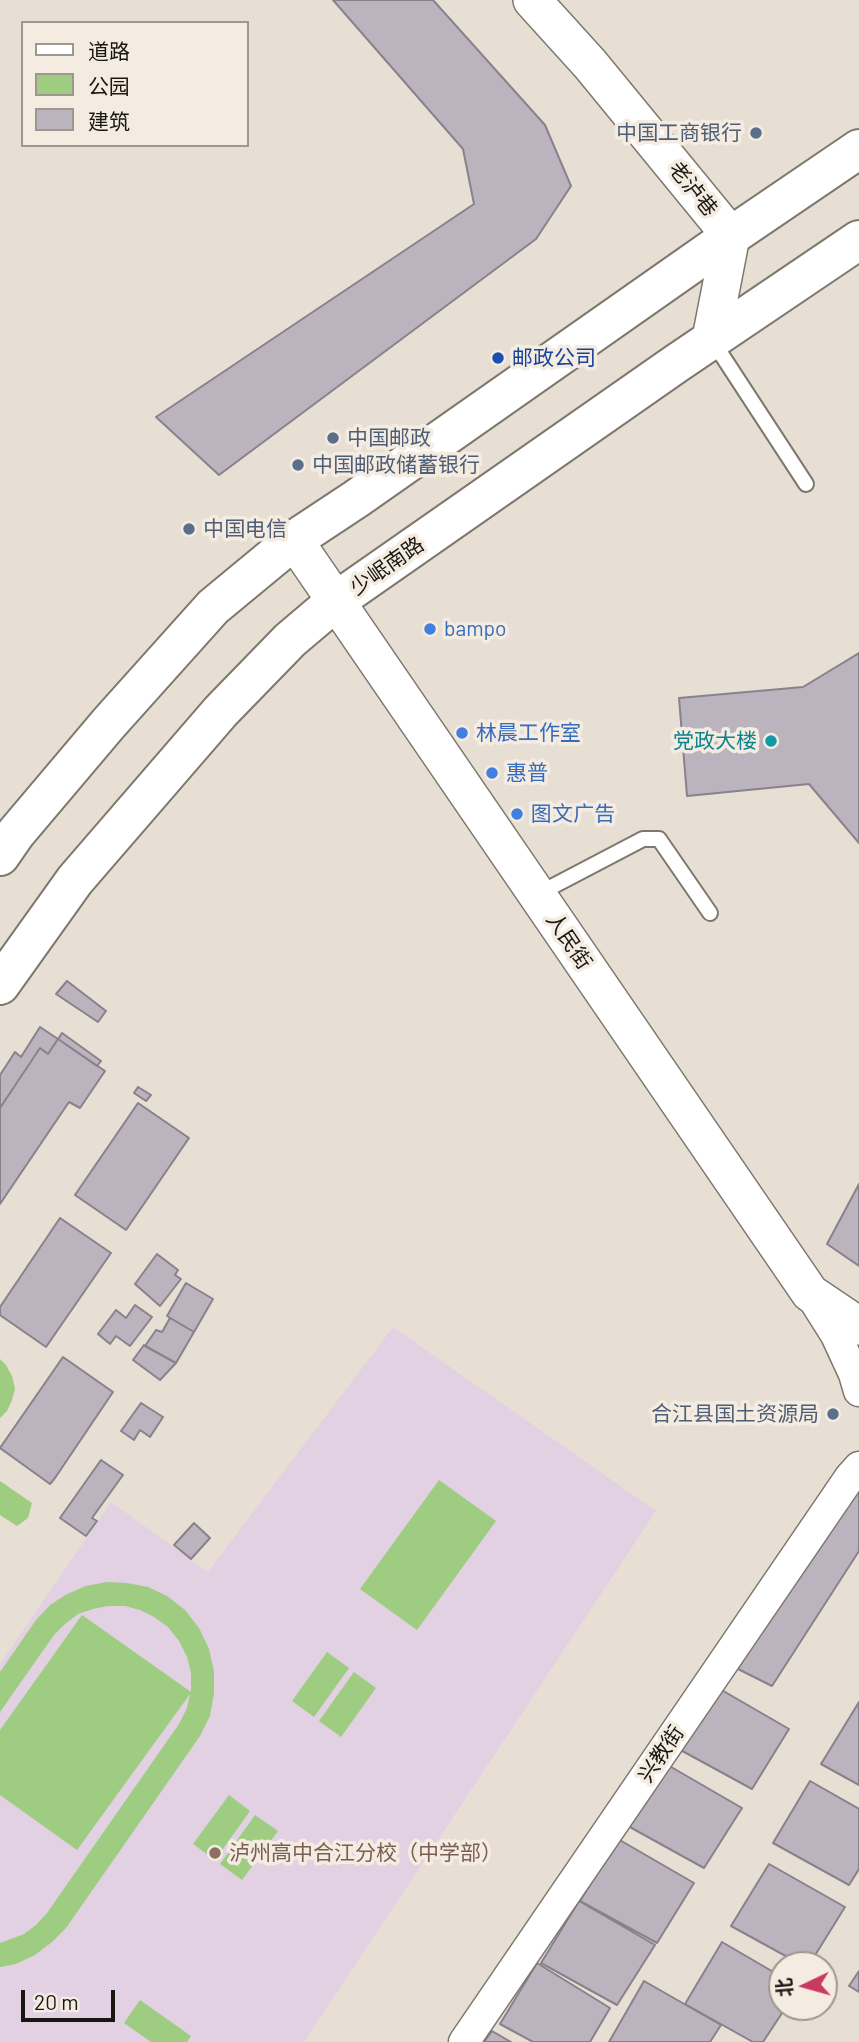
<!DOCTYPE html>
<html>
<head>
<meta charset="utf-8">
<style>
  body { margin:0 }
  #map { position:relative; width:859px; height:2042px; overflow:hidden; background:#e8dfd4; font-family:Barlow,"Noto Sans SC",sans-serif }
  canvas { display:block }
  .legend { position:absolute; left:21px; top:21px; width:228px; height:126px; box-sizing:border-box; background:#f5ece1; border:2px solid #9d978f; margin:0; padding:9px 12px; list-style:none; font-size:21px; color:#1a1713 }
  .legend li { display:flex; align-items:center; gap:14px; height:35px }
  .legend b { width:35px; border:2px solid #9d978f }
  .north { position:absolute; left:768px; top:1951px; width:70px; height:70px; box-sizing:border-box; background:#f5ece1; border:2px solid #9d978f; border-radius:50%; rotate:265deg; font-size:19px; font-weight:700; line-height:28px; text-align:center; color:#1a1713 }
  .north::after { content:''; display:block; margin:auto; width:24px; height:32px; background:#c83a63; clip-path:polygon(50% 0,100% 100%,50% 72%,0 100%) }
  .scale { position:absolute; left:21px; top:1990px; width:94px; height:32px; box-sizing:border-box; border:4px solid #1a1713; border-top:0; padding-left:9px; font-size:21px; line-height:24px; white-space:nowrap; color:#1a1713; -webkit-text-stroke:5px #f5ece1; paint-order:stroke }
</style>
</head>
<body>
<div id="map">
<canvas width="859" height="2042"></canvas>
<ul class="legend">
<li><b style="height:9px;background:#fff"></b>道路</li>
<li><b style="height:19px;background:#9ecc81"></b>公园</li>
<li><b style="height:19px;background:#bbb3bd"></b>建筑</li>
</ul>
<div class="north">北</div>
<div class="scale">20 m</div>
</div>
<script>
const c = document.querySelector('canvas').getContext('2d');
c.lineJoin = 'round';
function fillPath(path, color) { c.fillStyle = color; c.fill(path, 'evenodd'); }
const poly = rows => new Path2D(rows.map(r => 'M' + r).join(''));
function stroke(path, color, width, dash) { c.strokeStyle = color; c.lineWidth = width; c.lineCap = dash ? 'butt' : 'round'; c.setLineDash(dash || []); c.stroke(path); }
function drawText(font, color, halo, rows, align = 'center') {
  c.font = font + ' Barlow,"Noto Sans SC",sans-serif'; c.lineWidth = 7; c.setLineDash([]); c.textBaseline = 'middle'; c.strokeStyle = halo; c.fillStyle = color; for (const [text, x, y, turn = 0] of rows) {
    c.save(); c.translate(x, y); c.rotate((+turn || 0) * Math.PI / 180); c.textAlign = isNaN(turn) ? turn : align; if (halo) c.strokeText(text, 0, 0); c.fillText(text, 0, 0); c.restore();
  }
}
fillPath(poly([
  [393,1327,656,1511,304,2042,0,2042,0,1664,111,1502,208,1572]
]), '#e1d1e3');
fillPath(poly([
  [0,1359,6,1365,12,1376,15,1389,12,1400,7,1411,0,1418],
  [439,1480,496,1521,417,1630,360,1589],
  [0,1481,32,1503,28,1518,17,1526,0,1515],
  [107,1582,127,1583,148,1587,167,1596,185,1610,199,1628,209,1649,214,1671,214,1693,210,1716,200,1736,66,1928,52,1942,35,1955,16,1964,0,1967,0,1943,24,1934,36,1925,47,1913,179,1724,187,1708,190,1694,77,1850,0,1795,0,1730,82,1615,191,1692,191,1673,187,1657,179,1641,168,1627,154,1617,140,1610,125,1606,108,1606,93,1609,78,1614,65,1624,54,1635,0,1712,0,1672,36,1620,50,1605,67,1594,86,1586],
  [327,1652,349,1668,314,1717,292,1701],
  [354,1672,376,1688,341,1737,319,1721],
  [229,1795,250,1811,215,1860,193,1844],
  [255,1815,278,1831,242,1880,220,1864],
  [140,2000,191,2036,187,2042,151,2042,124,2023]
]), '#9ecc81');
const building = poly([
  [333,0,433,0,545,125,571,186,536,239,219,475,156,417,474,204,463,149,333,0],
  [859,653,859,843,809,784,687,796,679,698,803,687,859,653],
  [67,981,106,1011,98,1022,56,994,67,981],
  [40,1027,58,1039,48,1054,40,1048,0,1108,0,1075,15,1052,21,1057,40,1027],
  [62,1033,101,1061,97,1066,58,1039,62,1033],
  [58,1039,105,1071,80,1108,69,1102,0,1204,0,1108,40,1048,48,1054,58,1039],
  [138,1087,151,1095,146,1101,134,1093,138,1087],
  [138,1103,189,1138,126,1230,75,1195,138,1103],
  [859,1184,859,1266,827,1244,859,1184],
  [60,1218,111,1253,46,1347,0,1315,0,1307,60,1218],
  [157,1254,178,1270,175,1275,181,1279,160,1306,135,1284,157,1254],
  [186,1283,213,1299,194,1332,167,1316,186,1283],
  [135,1305,152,1317,130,1346,116,1336,110,1344,98,1334,116,1310,126,1318,135,1305],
  [170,1318,194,1332,176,1363,145,1346,156,1330,162,1332,170,1318],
  [144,1345,176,1363,160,1380,133,1360,144,1345],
  [63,1357,113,1392,55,1478,50,1484,0,1448,63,1357],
  [141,1403,163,1417,150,1437,140,1430,134,1440,121,1431,141,1403],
  [101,1460,123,1475,92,1518,97,1521,86,1536,60,1518,101,1460],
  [859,1468,859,1551,772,1686,732,1666,859,1468],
  [194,1523,210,1538,191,1559,174,1545,194,1523],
  [713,1685,789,1729,752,1789,675,1747,713,1685],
  [859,1702,859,1785,821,1764,859,1702],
  [666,1764,742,1808,704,1868,628,1826,666,1764],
  [810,1781,859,1809,859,1869,849,1885,773,1843,810,1781],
  [618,1839,694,1883,657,1943,580,1901,618,1839],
  [769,1864,845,1907,809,1965,802,1965,731,1926,769,1864],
  [579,1901,655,1945,617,2005,541,1963,579,1901],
  [722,1942,782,1977,782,2007,786,2007,763,2042,753,2042,685,2004,722,1942],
  [537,1963,610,2008,590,2042,533,2042,500,2024,537,1963],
  [859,1971,859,1992,849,1986,859,1971],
  [644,1981,721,2025,710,2042,609,2042,644,1981],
  [492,2031,511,2042,484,2042,492,2031]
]);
fillPath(building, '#bbb3bd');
stroke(building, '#89818b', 2);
const service = poly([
  [712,340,806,484],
  [538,894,643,839,659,839,710,913]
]);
const minor = poly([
  [812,1297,836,1335,854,1374,859,1391],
  [464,2042,850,1477,859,1467]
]);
const tertiary = poly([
  [532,0,590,64,731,236,711,339],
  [294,540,810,1293,859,1326]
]);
const primary = poly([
  [0,856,16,833,109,723,213,607,294,540,356,499,731,236,859,149],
  [0,985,75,880,221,711,290,640,336,601,677,363,859,240]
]);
stroke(service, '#7e776d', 18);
stroke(minor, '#7e776d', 33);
stroke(tertiary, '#7e776d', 40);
stroke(primary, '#7e776d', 42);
stroke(service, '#fff', 14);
stroke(minor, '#fff', 30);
stroke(tertiary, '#fff', 37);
stroke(primary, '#fff', 38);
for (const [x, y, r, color] of [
  [756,133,7,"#5c6f8a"],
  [498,358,7,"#1a4fb4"],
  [333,438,7,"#5c6f8a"],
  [298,465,7,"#5c6f8a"],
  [189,529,7,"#5c6f8a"],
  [430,629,7,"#3f7fe0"],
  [462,733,7,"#3f7fe0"],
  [771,741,7,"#0f9aa8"],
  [492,773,7,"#3f7fe0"],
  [517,814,7,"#3f7fe0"],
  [833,1414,7,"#5c6f8a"],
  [215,1853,7,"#8d6e63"]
]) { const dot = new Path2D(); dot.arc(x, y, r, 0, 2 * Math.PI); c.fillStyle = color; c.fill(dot); stroke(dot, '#f5ece1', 2.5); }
drawText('21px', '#4e5e75', '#f5ece1', [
  ["中国工商银行",742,133,"right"],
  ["中国邮政",347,438],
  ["中国邮政储蓄银行",312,465],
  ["中国电信",203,529],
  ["合江县国土资源局",819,1414,"right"]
], 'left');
drawText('21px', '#1a1713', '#f5ece1', [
  ["老泸巷",693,189,51],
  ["少岷南路",387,566,-35],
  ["人民街",569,941,56],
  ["兴教街",661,1754,-56]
]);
drawText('21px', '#164399', '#f5ece1', [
  ["邮政公司",512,358]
], 'left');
drawText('21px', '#366cbe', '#f5ece1', [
  ["bampo",444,629],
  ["林晨工作室",476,733],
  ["惠普",506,773],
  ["图文广告",531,814]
], 'left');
drawText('21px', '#0d838f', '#f5ece1', [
  ["党政大楼",757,741]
], 'right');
drawText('21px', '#785e54', '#f5ece1', [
  ["泸州高中合江分校（中学部）",229,1853]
], 'left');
</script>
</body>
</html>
